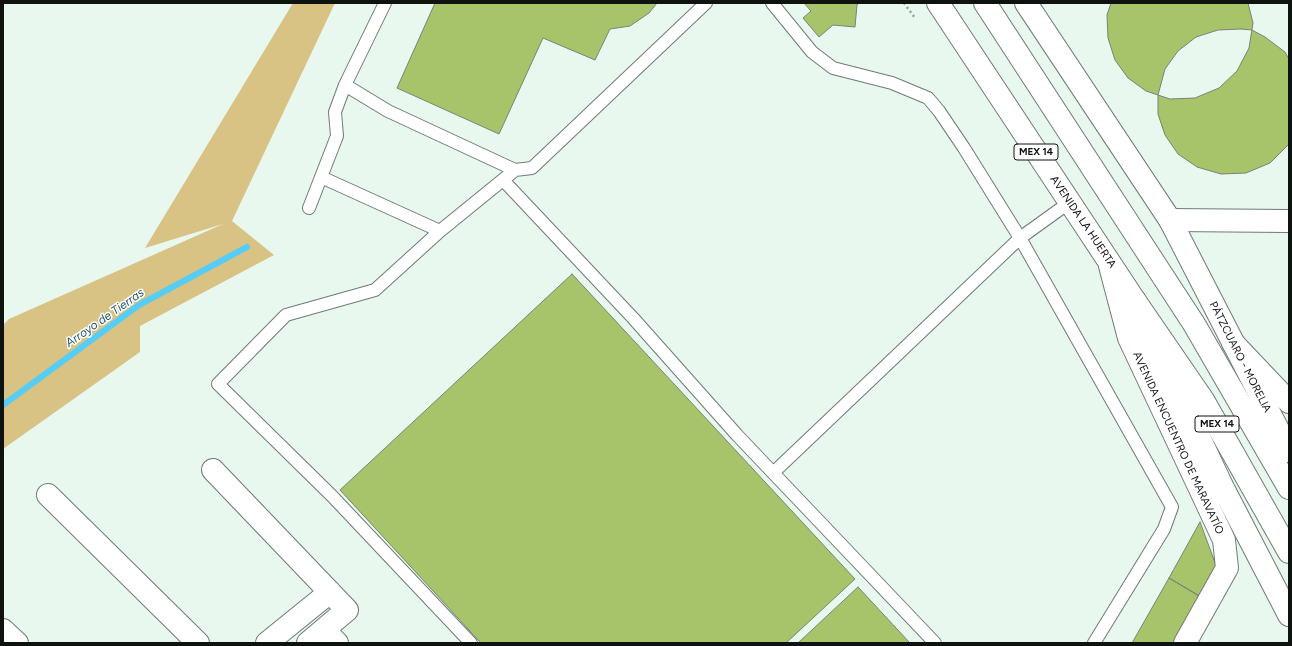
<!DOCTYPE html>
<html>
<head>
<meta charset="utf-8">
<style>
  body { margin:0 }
  #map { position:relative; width:1292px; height:646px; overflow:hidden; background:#e9f8ee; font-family:Figtree,sans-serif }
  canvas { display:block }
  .frame { position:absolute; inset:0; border:4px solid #0e1310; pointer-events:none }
</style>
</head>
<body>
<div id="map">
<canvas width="1292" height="646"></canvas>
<div class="frame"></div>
</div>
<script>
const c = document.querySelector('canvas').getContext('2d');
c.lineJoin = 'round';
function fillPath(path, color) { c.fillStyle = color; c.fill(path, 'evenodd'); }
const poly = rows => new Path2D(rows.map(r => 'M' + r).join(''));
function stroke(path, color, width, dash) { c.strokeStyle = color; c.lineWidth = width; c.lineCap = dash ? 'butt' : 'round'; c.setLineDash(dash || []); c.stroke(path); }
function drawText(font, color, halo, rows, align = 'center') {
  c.font = font + ' Figtree,sans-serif'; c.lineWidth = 3; c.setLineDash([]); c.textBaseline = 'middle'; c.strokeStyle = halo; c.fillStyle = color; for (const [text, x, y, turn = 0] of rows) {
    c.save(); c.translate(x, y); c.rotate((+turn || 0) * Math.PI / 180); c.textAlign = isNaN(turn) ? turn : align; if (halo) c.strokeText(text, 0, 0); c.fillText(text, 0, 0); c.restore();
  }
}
fillPath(poly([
  [293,3,335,3,232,221,274,255,140,326,140,352,3,449,3,325,9,319,223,224,145,248]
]), '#d8c284');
stroke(poly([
  [3,405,139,305,247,247]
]), '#55cdf6', 6);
const building = poly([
  [435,3,657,3,649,13,630,26,610,29,595,60,543,38,499,134,397,88,435,3],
  [804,3,859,3,857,5,855,27,833,25,819,37,803,18,811,11,804,3],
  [1111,3,1248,3,1253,23,1249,48,1237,71,1219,88,1195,98,1170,99,1146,91,1128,78,1115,60,1108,38,1107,15,1111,3],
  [1241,29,1252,30,1265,37,1285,52,1289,59,1289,144,1270,163,1246,173,1221,174,1197,167,1178,154,1165,135,1158,114,1158,95,1165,69,1178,51,1196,37,1218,30,1241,29],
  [572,274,855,579,786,643,481,643,340,490,572,274],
  [1200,522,1217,568,1201,597,1169,578,1200,522],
  [1169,578,1201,597,1174,643,1132,643,1169,578],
  [858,587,910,643,798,643,858,587]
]);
fillPath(building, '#a7c46b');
stroke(building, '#7c8175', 1);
const service = poly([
  [772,3,812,52,833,68,892,83,928,98,939,111,964,148,1020,238,1172,507,1164,529,1094,643],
  [345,85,388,111,515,170,532,168,706,3],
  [321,177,440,231],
  [503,180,633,318,737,435,935,643],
  [309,208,337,136,335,112,345,85,385,3],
  [773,473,1020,238,1070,202],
  [471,643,332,496,218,384,286,315,375,290,440,231,515,170]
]);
const minor = poly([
  [1170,220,1289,221],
  [1110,266,1129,338,1224,540,1227,568,1185,643],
  [213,470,347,610,308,643],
  [48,495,198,643],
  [3,630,17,643],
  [324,630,337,643],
  [267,643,330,592]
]);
const primary = poly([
  [938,3,1135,301,1203,400,1289,552],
  [1026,3,1170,220,1289,451]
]);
const trunk = poly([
  [985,3,1194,324,1289,488],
  [1135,301,1222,486,1289,615],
  [1233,343,1289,402]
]);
stroke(service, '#6e7b73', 14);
stroke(minor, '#6e7b73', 24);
stroke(primary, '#6e7b73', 24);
stroke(trunk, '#6e7b73', 24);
stroke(poly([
  [904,3,915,18]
]), '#96a19a', 2.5, [2, 3]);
stroke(service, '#fff', 12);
stroke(minor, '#fff', 22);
stroke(primary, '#fff', 22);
stroke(trunk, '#fff', 22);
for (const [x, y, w] of [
  [1036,152,44],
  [1217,424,44]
]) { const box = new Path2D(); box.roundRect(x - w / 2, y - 8, w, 16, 3); c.fillStyle = '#fff'; c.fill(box); stroke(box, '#0e1310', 1); }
drawText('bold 10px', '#0e1310', null, [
  ["MEX 14",1036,152],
  ["MEX 14",1217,424]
]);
drawText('11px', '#0e1310', '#fff', [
  ["AVENIDA LA HUERTA",1083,222,56],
  ["PÁTZCUARO - MORELIA",1240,357,63],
  ["AVENIDA ENCUENTRO DE MARAVATÍO",1178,443,65]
]);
drawText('italic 12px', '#245667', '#fff', [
  ["Arroyo de Tierras",105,318,-35]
]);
</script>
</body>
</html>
